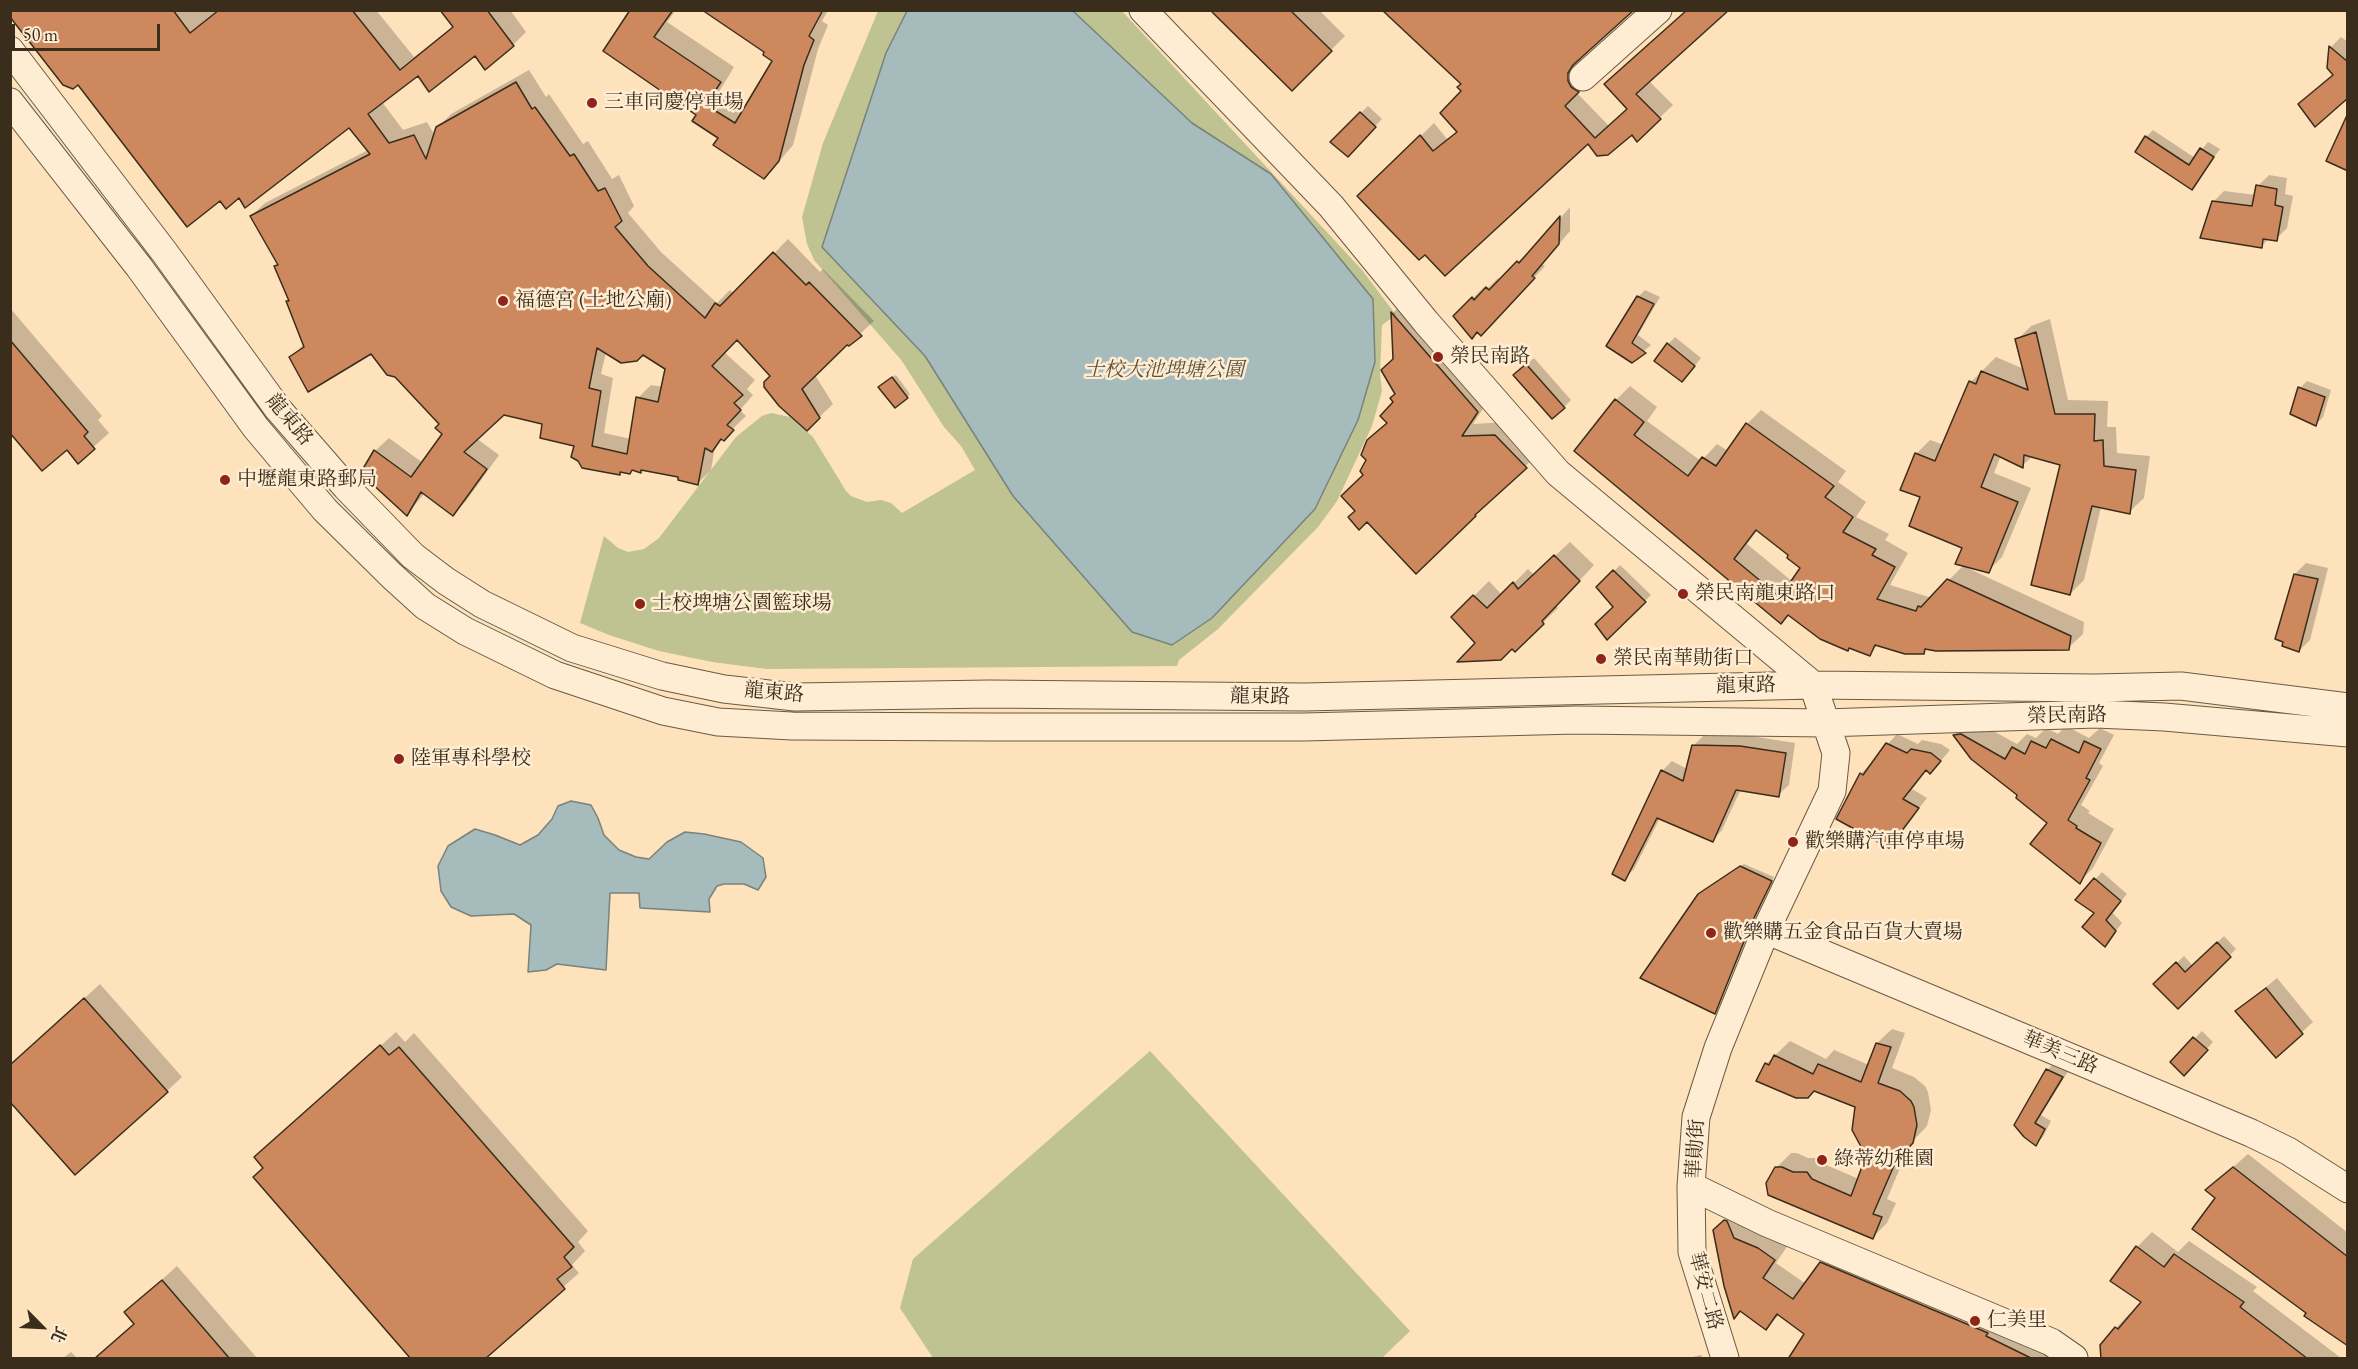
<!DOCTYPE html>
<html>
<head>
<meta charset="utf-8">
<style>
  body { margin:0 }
  #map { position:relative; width:2358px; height:1369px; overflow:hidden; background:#fde2bb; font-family:"EB Garamond","Noto Serif TC",serif }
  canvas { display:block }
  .frame { position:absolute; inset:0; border:12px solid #3a2d1c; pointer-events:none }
  .north { position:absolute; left:12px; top:1297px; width:60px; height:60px; -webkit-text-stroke:4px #feecd3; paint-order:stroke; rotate:114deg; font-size:16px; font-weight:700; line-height:24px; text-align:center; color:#3a2d1c }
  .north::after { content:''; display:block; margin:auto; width:21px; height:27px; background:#3a2d1c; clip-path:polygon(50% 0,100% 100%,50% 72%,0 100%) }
  .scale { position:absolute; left:12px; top:24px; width:148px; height:27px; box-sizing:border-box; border:3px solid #3a2d1c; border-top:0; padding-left:8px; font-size:18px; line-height:21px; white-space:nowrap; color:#3a2d1c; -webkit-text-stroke:4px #feecd3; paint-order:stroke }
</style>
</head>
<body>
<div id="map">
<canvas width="2358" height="1369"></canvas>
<div class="frame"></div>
<div class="north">北</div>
<div class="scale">50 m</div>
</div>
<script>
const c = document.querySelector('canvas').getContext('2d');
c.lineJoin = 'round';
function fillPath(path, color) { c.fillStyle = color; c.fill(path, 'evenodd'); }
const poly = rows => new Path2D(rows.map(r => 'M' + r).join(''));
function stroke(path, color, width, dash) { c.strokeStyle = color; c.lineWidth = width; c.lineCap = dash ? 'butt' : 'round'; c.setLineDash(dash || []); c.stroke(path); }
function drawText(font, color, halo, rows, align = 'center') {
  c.font = font + ' "EB Garamond","Noto Serif TC",serif'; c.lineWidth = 5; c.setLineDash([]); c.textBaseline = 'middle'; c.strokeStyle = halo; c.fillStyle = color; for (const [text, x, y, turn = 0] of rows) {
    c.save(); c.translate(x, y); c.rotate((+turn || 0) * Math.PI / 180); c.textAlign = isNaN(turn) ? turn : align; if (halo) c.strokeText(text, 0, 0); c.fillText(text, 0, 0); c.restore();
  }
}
fillPath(poly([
  [878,11,1122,11,1362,270,1396,315,1382,325,1380,373,1382,391,1372,426,1337,501,1318,527,1218,629,1179,660,1177,666,767,669,712,662,659,651,609,635,580,623,604,536,618,548,628,552,644,549,659,538,736,437,762,416,771,413,790,417,813,437,846,491,851,496,867,502,881,500,891,503,902,513,975,470,961,446,944,427,902,361,814,260,807,244,802,217,823,143],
  [1150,1051,1410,1331,1382,1358,933,1358,900,1308,913,1259]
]), '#bec391');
const water = poly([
  [907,11,1073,11,1192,123,1271,174,1373,299,1375,362,1358,420,1315,509,1212,618,1172,645,1132,632,1013,496,925,356,822,247,886,53,907,11],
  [571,801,591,805,598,818,604,835,619,850,636,857,649,859,667,842,685,832,704,834,741,842,763,858,766,877,758,890,744,884,724,884,717,886,709,899,710,912,640,908,639,893,610,893,606,970,557,964,546,970,528,972,531,925,514,914,471,916,451,907,441,891,438,866,448,846,475,829,495,835,520,845,538,835,552,819,558,806,571,801]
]);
fillPath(water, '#a5bbbc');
stroke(water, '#7a827c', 1.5);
fillPath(poly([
  [10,10,376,10,414,57,454,26,442,10,510,10,526,32,513,45,475,54,418,74,382,102,403,130,427,122,435,136,437,128,451,114,529,70,546,97,549,94,583,144,588,141,612,179,619,175,634,206,628,213,661,252,717,303,730,290,735,294,788,239,820,272,823,269,874,321,849,344,847,342,815,375,833,404,807,429,772,376,737,338,724,352,755,380,747,389,753,395,740,410,746,416,715,446,711,470,697,484,680,476,642,469,640,471,633,469,630,472,622,471,619,473,544,423,503,414,476,438,499,455,466,501,453,514,425,493,407,514,375,475,366,467,375,451,389,438,423,463,444,434,441,424,371,352,291,357,304,344,287,302,290,299,276,266,279,263,251,216,265,203,368,150,350,126,240,196,221,199,78,83],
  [606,352,643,353,667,368,663,387,651,385,638,398,631,439,604,433,613,378,601,374],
  [632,10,676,10,667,22,734,67,720,90,746,107,774,60,765,51,705,10,828,10,822,21,828,25,818,49,793,145,772,170,720,138,698,114],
  [1212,10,1319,10,1345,36,1292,89],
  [2341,37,2348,42,2348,96,2334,74,2328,68,2331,47],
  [1581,57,1580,66,1591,78,1577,93,1609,126,1628,108,1606,84,1649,81,1673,105,1637,139,1632,133,1588,142,1425,253,1359,196,1434,123,1447,139],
  [1368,106,1382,119,1348,155,1332,141],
  [2153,130,2195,158,2208,142,2220,149,2192,188,2146,137],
  [2269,175,2287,178,2285,194,2293,196,2287,228,2276,239,2269,238,2262,246,2213,202,2224,191,2256,195,2258,186],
  [1570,207,1570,231,1542,264,1545,266,1492,323,1455,316,1484,287,1486,290,1498,278,1500,280,1529,251,1530,253],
  [1645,290,1660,297,1638,335,1651,345,1632,361,1608,345,1638,297],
  [1405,300,1490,398,1473,424,1508,422,1539,453,1416,572,1357,511,1395,402,1397,394,1393,313],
  [10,308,102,416,98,420,109,433,78,461,67,448,10,431],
  [2050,319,2068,400,2108,401,2107,427,2116,427,2117,453,2150,456,2144,498,2129,512,2101,507,2084,580,2070,594,2062,464,2033,456,2022,466,2001,455,1994,473,2031,488,2002,557,1988,571,1964,547,1922,496,1916,454,1930,440,1944,445,1971,382,1996,357,2024,369,2017,340,2031,326],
  [1675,337,1701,358,1689,373,1668,344],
  [1534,358,1571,400,1564,407,1522,368],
  [896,375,910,394,907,397,883,384],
  [2307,381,2331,390,2323,417,2316,424,2292,414,2300,388],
  [1630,386,1657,407,1647,421,1701,461,1717,444,1728,451,1747,424,1761,410,1846,471,1838,482,1866,502,1856,517,1889,534,1885,540,1908,553,1890,585,1929,597,1934,593,1936,593,1963,566,2084,622,2083,634,2068,648,1927,648,1923,652,1879,644,1869,654,1789,615,1781,622,1576,451,1616,400],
  [1758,529,1790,555,1802,568,1793,582,1747,544],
  [1570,542,1594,565,1556,606,1558,608,1515,650,1512,647,1477,643,1453,617,1489,581,1502,595,1528,569,1534,575],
  [2306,563,2328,568,2310,640,2299,651,2295,574],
  [1620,565,1651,595,1608,638,1614,607,1598,588],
  [1968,721,1975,721,2017,744,2027,734,2036,738,2046,728,2058,734,2066,726,2089,738,2100,728,2114,735,2099,763,2103,766,2081,805,2090,811,2088,813,2114,829,2093,868,2079,882,2050,823,2019,795,1972,758,1955,735],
  [1897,734,1918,744,1922,740,1941,744,1950,750,1940,762,1927,769,1912,789,1927,798,1889,846,1861,774],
  [1704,735,1751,736,1795,743,1789,785,1778,795,1741,789,1722,830,1712,841,1660,818,1634,869,1624,879,1662,771,1672,761,1687,769,1693,746],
  [1744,864,1774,877,1715,1012,1702,892],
  [2102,872,2127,894,2112,912,2122,923,2105,945,2096,913,2077,899],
  [2224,936,2236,949,2178,1007,2155,984,2184,956,2193,966],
  [2277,978,2313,1022,2276,1056,2237,1011],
  [100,984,182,1077,167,1091,10,1066],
  [1892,1029,1905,1033,1892,1068,1914,1077,1925,1086,1928,1092,1931,1110,1927,1126,1910,1144,1887,1199,1896,1203,1887,1223,1872,1238,1776,1168,1791,1153,1797,1153,1808,1158,1822,1158,1826,1165,1859,1179,1867,1156,1857,1106,1766,1064,1790,1041,1826,1059,1834,1050,1869,1065,1877,1043],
  [2202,1031,2213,1042,2191,1067,2172,1062],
  [396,1032,405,1042,414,1033,588,1231,578,1242,585,1251,572,1265,579,1273,483,1358,265,1167,256,1157],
  [2054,1063,2069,1070,2041,1115,2051,1121,2043,1137,2036,1144,2025,1136,2047,1070],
  [2248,1154,2348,1233,2348,1344,2308,1312,2217,1198,2207,1190],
  [1740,1206,1788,1245,1776,1263,1806,1284,1821,1263,1836,1249,2057,1358,1869,1358,1806,1334,1780,1314,1766,1328,1741,1310,1735,1316,1715,1230],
  [2152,1232,2178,1252,2189,1241,2257,1287,2253,1291,2341,1358,2103,1358,2116,1328,2130,1313,2132,1315,2144,1302,2137,1247],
  [177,1266,257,1358,94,1358,135,1323,126,1312],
  [71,1352,77,1358,63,1358],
  [1701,1355,1703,1358,1688,1358]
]), '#0003');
const building = poly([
  [10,10,173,10,190,33,219,10,352,10,400,70,453,27,440,10,487,10,514,46,485,70,475,56,429,92,418,76,368,114,389,143,414,135,426,159,436,127,516,82,532,109,535,107,570,156,574,154,598,191,605,188,622,221,615,227,648,266,705,318,715,303,720,306,773,252,806,285,809,282,862,336,849,346,847,345,802,389,820,418,807,431,779,406,764,387,764,382,770,376,737,340,712,366,743,395,734,403,741,410,727,425,734,430,724,441,721,439,712,452,705,448,698,485,678,480,678,477,641,470,641,473,632,470,630,474,620,472,620,475,582,468,578,461,571,457,574,446,540,438,542,424,504,415,464,452,487,469,453,516,421,492,407,516,369,481,373,475,364,467,374,450,411,477,442,434,435,428,439,424,395,377,387,375,371,354,308,392,289,357,304,347,286,301,289,301,274,266,278,265,250,216,370,154,349,128,245,208,239,198,226,209,220,201,187,227,78,85,73,89,63,85,10,17,10,10],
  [597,348,621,363,637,361,643,355,665,369,658,402,636,397,627,454,592,446,601,391,589,388,597,348],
  [630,10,673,10,654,37,721,82,706,105,735,123,772,61,763,55,764,52,702,10,823,10,809,36,814,40,804,65,779,161,764,179,713,145,718,138,692,121,696,115,603,51,630,10],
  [1210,10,1290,10,1332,51,1292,91,1210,10],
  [1382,10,1634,10,1573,65,1568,73,1568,81,1571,87,1579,92,1565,106,1595,138,1627,109,1604,84,1687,10,1729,10,1636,94,1661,119,1637,142,1632,135,1608,155,1597,156,1588,144,1445,276,1425,255,1419,260,1357,196,1420,135,1433,151,1457,132,1440,113,1461,91,1457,87,1461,84,1382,10],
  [2329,46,2348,62,2348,98,2315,127,2298,104,2333,75,2327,68,2329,46],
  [1360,112,1376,127,1348,157,1330,142,1360,112],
  [2348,113,2348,171,2326,161,2348,113],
  [2145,136,2189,165,2200,148,2214,157,2192,190,2135,152,2145,136],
  [2256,185,2277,189,2275,205,2283,207,2277,241,2263,239,2262,248,2200,238,2212,201,2252,206,2256,185],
  [1560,216,1559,244,1532,276,1535,278,1481,336,1477,332,1472,339,1453,316,1472,297,1474,300,1486,287,1489,290,1517,261,1519,263,1560,216],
  [1637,296,1654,304,1632,343,1646,353,1632,363,1606,346,1637,296],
  [1391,312,1478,412,1462,436,1495,435,1527,468,1475,515,1476,516,1416,574,1367,522,1359,530,1348,517,1355,511,1341,496,1363,475,1360,471,1366,460,1361,455,1367,440,1387,423,1380,416,1393,402,1390,398,1395,394,1381,370,1393,359,1391,312],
  [2036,332,2055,414,2095,414,2094,441,2103,440,2104,466,2136,470,2130,514,2092,506,2070,595,2031,585,2060,465,2024,455,2023,468,1994,454,1981,487,2018,502,1989,573,1955,564,1962,548,1909,526,1920,497,1900,490,1915,453,1935,461,1969,381,1976,384,1981,371,2028,390,2015,339,2036,332],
  [10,340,88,432,84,436,95,449,78,464,67,450,42,471,10,433,10,340],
  [1667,343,1695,366,1682,382,1654,361,1667,343],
  [1526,364,1565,408,1552,419,1513,375,1526,364],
  [892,377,908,398,895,408,878,387,892,377],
  [2298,387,2325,397,2316,426,2290,414,2298,387],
  [1615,399,1644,422,1634,435,1688,476,1702,457,1716,466,1746,423,1834,486,1825,497,1853,517,1843,532,1876,549,1872,555,1895,567,1877,599,1916,611,1918,606,1921,607,1947,579,2071,636,2069,650,1936,651,1925,649,1924,654,1905,654,1875,645,1870,656,1849,648,1848,651,1820,639,1788,615,1781,624,1574,451,1615,399],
  [1756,530,1788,555,1787,558,1800,568,1780,597,1734,559,1756,530],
  [1554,555,1580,581,1542,621,1544,624,1515,652,1512,649,1501,660,1457,662,1475,643,1451,617,1473,595,1487,608,1513,582,1518,589,1554,555],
  [1613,570,1646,602,1607,640,1595,624,1613,607,1596,587,1613,570],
  [2294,574,2318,579,2299,652,2282,646,2283,642,2275,639,2294,574],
  [1961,734,2005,759,2012,747,2025,754,2031,741,2046,748,2051,739,2079,753,2084,741,2101,749,2086,778,2090,780,2068,820,2077,826,2076,828,2101,843,2080,884,2030,844,2047,823,2016,798,2017,795,1971,759,1953,735,1961,734],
  [1886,743,1907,753,1911,749,1931,753,1941,761,1930,774,1926,770,1903,799,1919,808,1889,848,1836,819,1860,773,1863,775,1886,743],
  [1692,745,1740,746,1786,753,1779,797,1736,790,1713,842,1657,818,1625,881,1612,874,1661,770,1683,781,1692,745],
  [1740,866,1772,881,1751,924,1715,1014,1640,978,1698,894,1740,866],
  [2094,878,2121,901,2106,920,2116,931,2105,947,2082,927,2094,913,2075,900,2094,878],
  [2217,942,2231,957,2178,1009,2153,984,2176,962,2185,972,2217,942],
  [2266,988,2303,1034,2276,1058,2235,1011,2266,988],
  [84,998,168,1092,75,1175,10,1102,10,1065,84,998],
  [2193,1037,2208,1050,2184,1076,2170,1062,2193,1037],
  [1876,1043,1891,1047,1878,1083,1900,1091,1911,1101,1914,1107,1917,1125,1913,1143,1896,1161,1873,1214,1882,1217,1873,1239,1768,1195,1766,1183,1775,1167,1782,1167,1793,1172,1807,1172,1812,1179,1851,1196,1866,1156,1852,1130,1855,1107,1814,1091,1808,1098,1796,1098,1756,1081,1765,1063,1769,1065,1774,1055,1813,1074,1818,1064,1861,1082,1876,1043],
  [380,1045,389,1055,399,1047,574,1247,564,1257,572,1267,557,1279,565,1289,485,1359,411,1359,253,1177,263,1168,254,1157,380,1045],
  [2046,1069,2063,1077,2035,1123,2045,1129,2036,1146,2024,1137,2014,1125,2046,1069],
  [2233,1167,2348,1257,2348,1346,2304,1316,2306,1313,2192,1229,2215,1198,2205,1190,2233,1167],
  [1724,1220,1727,1221,1734,1238,1758,1248,1775,1260,1763,1278,1793,1299,1820,1262,1988,1333,1986,1336,2033,1359,1788,1359,1804,1334,1777,1314,1766,1330,1740,1311,1734,1319,1724,1286,1713,1230,1724,1220],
  [2136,1246,2164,1267,2174,1254,2244,1302,2240,1307,2308,1359,2101,1359,2100,1345,2115,1327,2118,1329,2141,1302,2110,1281,2136,1246],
  [162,1280,230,1359,94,1359,134,1324,124,1312,162,1280]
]);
fillPath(building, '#ce885d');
stroke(building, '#3a2d1c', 1.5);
const minor = poly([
  [1143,10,1331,206,1426,322,1558,473,1813,685,1836,753,1832,791,1766,930,1718,1048,1696,1117,1691,1186,1767,1223,2051,1342,2074,1358],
  [10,50,165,253,278,409,346,487,413,556,446,581,482,604,572,648,662,676,724,689,795,697,990,694,1305,697,1813,685,2095,688,2181,686,2348,707],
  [1583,77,1658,10],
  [10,102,139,267,256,428,325,510,392,576,425,606,465,631,555,675,663,711,718,722,792,726,990,727,1304,727,1576,720,1825,723,2096,714,2164,717,2348,733],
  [1766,930,2251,1133,2288,1151,2348,1189],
  [1691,1186,1692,1252,1725,1358]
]);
stroke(minor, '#6b5a44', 29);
stroke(minor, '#feecd3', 27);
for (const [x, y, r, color] of [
  [592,103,6,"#8f2418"],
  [503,301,6,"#8f2418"],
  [1438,357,6,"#8f2418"],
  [225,480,6,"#8f2418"],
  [1683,594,6,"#8f2418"],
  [640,604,6,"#8f2418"],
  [1601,659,6,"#8f2418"],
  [399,759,6,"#8f2418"],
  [1793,842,6,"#8f2418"],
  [1711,933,6,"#8f2418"],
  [1822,1160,6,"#8f2418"],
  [1975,1321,6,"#8f2418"]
]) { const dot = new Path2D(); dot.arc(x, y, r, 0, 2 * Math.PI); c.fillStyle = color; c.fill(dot); stroke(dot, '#feecd3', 2); }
drawText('20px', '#3a2d1c', '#feecd3', [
  ["三車同慶停車場",604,103],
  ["福德宮 (土地公廟)",515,301],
  ["榮民南路",1450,357],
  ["中壢龍東路郵局",237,480],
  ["榮民南龍東路口",1695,594],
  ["士校埤塘公園籃球場",652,604],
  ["榮民南華勛街口",1613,659],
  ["陸軍專科學校",411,759],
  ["歡樂購汽車停車場",1805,842],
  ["歡樂購五金食品百貨大賣場",1723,933],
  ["綠蒂幼稚園",1834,1160],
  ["仁美里",1987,1321]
], 'left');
drawText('italic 20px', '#5b5239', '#feecd3', [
  ["士校大池埤塘公園",1164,371]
]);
drawText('20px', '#3a2d1c', '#feecd3', [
  ["龍東路",289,420,50],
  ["龍東路",1746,686,-1],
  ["龍東路",774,693,5],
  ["龍東路",1260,697,1],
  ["榮民南路",2067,716,-1],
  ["華美三路",2060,1053,23],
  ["華勛街",1696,1149,-87],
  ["華安二路",1705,1291,75]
]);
</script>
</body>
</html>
